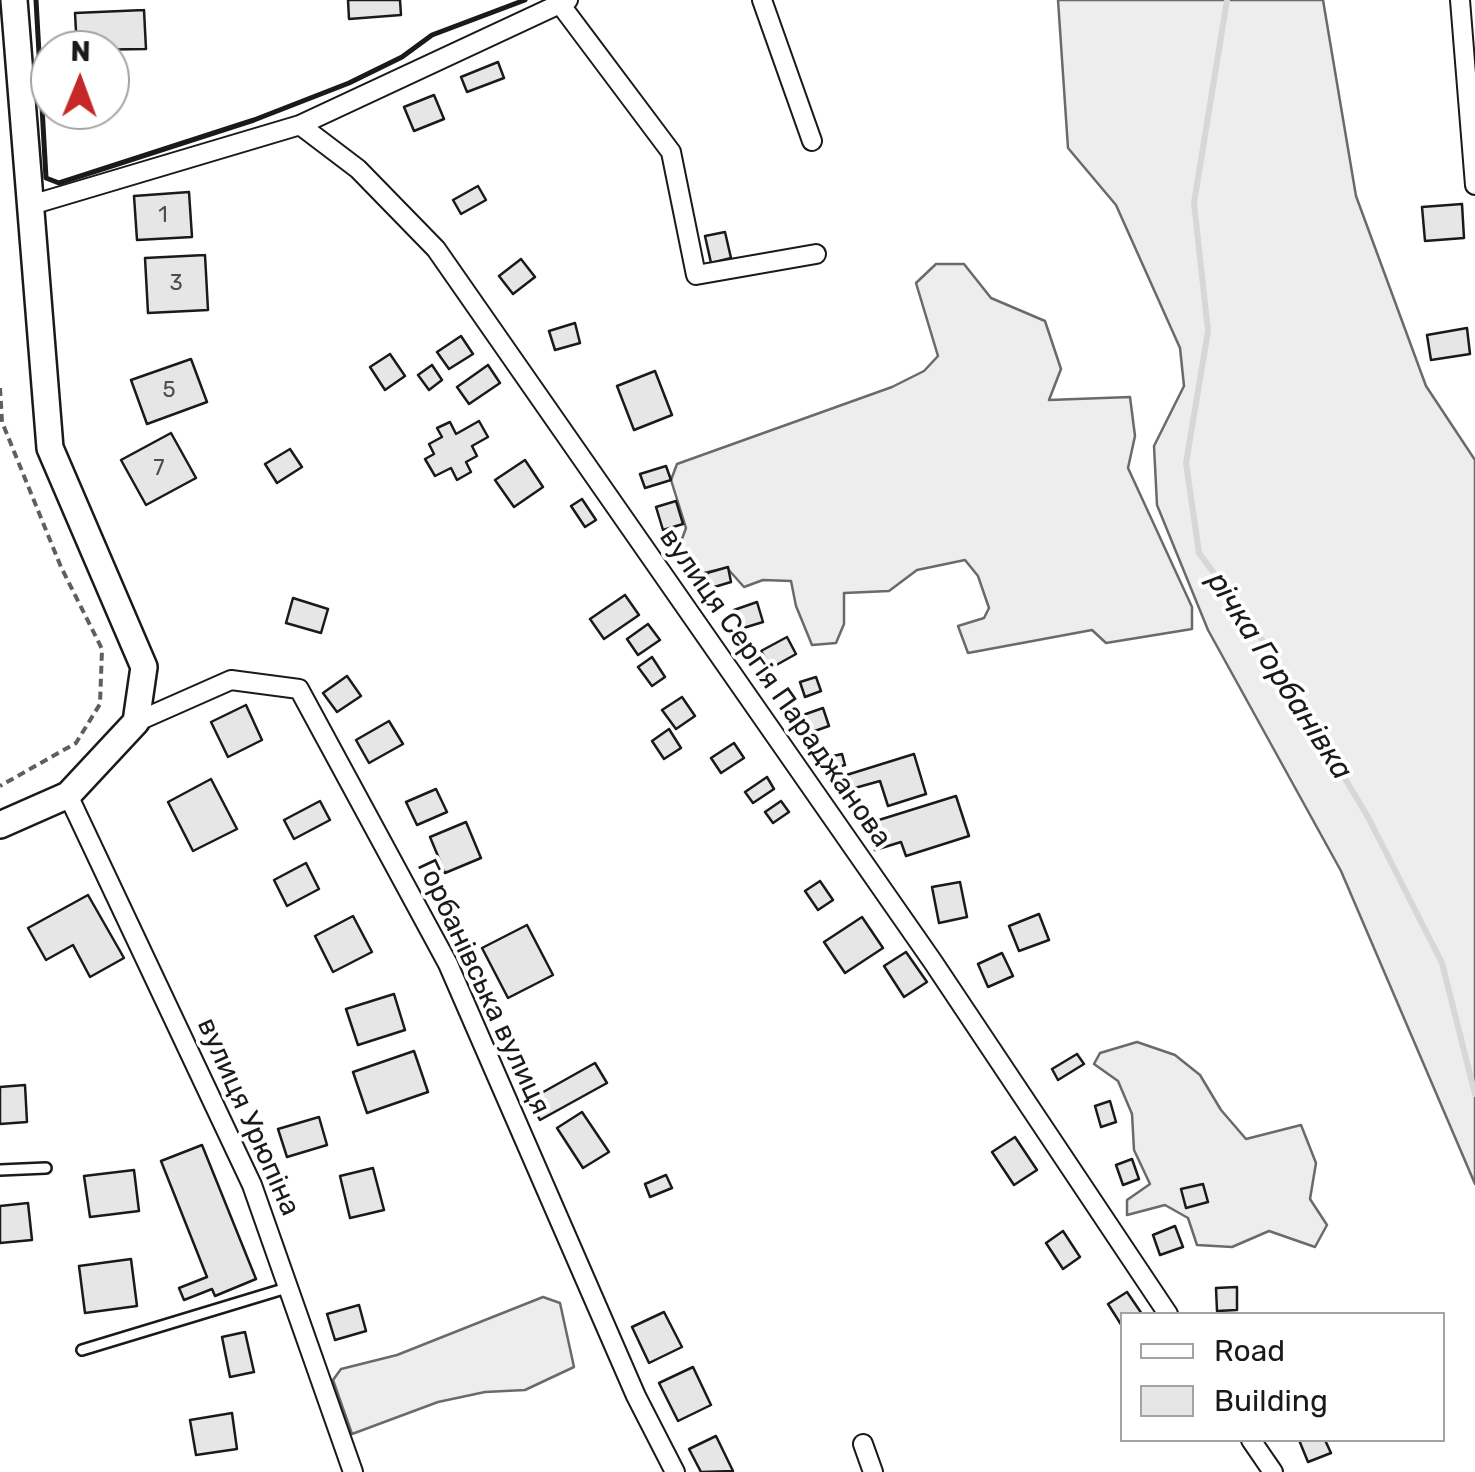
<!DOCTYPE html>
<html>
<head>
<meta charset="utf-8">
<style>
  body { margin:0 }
  #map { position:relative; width:1475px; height:1472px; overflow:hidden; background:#fff; font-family:Rubik,sans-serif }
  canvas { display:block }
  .legend { position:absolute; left:1120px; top:1312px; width:325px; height:130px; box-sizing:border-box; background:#fff; border:2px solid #a3a3a3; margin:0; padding:12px 18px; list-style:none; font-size:30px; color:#1a1a1a }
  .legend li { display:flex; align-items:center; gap:20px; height:50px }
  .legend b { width:50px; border:2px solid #a3a3a3 }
  .north { position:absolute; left:30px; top:30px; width:100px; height:100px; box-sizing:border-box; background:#fff; border:2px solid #a3a3a3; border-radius:50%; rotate:1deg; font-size:28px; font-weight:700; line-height:40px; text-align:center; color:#1a1a1a }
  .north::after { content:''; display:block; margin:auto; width:35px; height:45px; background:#c62828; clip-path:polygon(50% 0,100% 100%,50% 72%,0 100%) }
</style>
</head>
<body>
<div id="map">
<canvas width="1475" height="1472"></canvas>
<ul class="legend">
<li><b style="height:12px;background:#fff"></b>Road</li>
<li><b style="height:28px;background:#e6e6e6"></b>Building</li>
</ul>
<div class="north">N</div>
</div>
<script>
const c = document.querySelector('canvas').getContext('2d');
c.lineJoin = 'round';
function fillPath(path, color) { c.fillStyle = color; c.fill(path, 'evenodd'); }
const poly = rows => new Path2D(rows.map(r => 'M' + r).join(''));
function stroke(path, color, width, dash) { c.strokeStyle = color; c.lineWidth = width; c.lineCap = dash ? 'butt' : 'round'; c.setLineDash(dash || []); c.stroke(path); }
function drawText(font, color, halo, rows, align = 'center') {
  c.font = font + ' Rubik,sans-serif'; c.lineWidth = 8; c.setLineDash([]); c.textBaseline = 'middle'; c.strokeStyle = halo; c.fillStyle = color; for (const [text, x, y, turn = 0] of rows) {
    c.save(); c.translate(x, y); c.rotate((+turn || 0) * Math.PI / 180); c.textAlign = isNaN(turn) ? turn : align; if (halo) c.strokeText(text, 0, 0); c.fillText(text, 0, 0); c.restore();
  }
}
const built = poly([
  [1058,0,1323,0,1356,196,1426,386,1475,460,1475,1184,1341,871,1208,630,1157,505,1154,446,1184,386,1180,348,1116,205,1068,148,1058,0],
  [936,264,964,264,991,298,1045,321,1061,369,1049,400,1130,397,1135,436,1128,468,1192,607,1192,629,1106,643,1092,630,968,653,958,626,984,618,989,608,978,576,965,560,917,570,889,591,844,593,844,624,836,643,812,645,796,606,791,581,763,580,744,587,727,568,689,576,675,558,686,528,671,480,677,464,892,387,924,371,938,356,916,283,936,264],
  [1137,1042,1175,1055,1200,1075,1221,1110,1246,1139,1301,1125,1316,1163,1310,1199,1327,1225,1315,1247,1269,1231,1232,1247,1197,1245,1188,1218,1165,1205,1127,1215,1127,1200,1150,1184,1134,1150,1132,1114,1118,1081,1094,1064,1100,1053,1137,1042],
  [543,1297,560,1303,574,1367,525,1390,485,1392,438,1402,352,1434,333,1380,341,1369,397,1355,543,1297]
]);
fillPath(built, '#ededed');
stroke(built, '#6a6a6a', 2.5);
stroke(poly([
  [1227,0,1194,203,1208,331,1186,463,1199,553,1256,630,1368,817,1442,963,1475,1094]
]), '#d7d7d7', 6);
const building = poly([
  [348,0,400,0,401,15,349,19,348,0],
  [144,10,146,49,77,50,75,13,144,10],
  [498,62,504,78,467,92,461,77,498,62],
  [434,95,444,119,414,131,404,107,434,95],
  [478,186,486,200,461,214,453,200,478,186],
  [189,192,192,237,137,240,134,196,189,192],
  [1462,204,1464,238,1425,241,1422,207,1462,204],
  [725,232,731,258,711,263,705,236,725,232],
  [205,255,208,310,148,313,145,258,205,255],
  [521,259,535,277,513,294,499,276,521,259],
  [575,323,580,343,555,350,549,331,575,323],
  [1467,328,1470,354,1431,360,1427,335,1467,328],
  [461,336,473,354,449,369,437,352,461,336],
  [390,354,405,376,385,390,370,367,390,354],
  [191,359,207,402,147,424,131,380,191,359],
  [432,365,442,380,429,390,418,375,432,365],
  [488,365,500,383,469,404,457,387,488,365],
  [655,371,672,415,634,430,617,386,655,371],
  [479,421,488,437,472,446,477,456,466,462,471,472,457,480,451,468,435,476,425,459,434,454,429,444,442,437,437,428,450,422,456,434,479,421],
  [171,433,196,478,146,505,121,460,171,433],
  [290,449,302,467,277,483,265,464,290,449],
  [525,460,543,487,514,507,495,480,525,460],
  [666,466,671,480,645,488,640,474,666,466],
  [582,499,596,520,585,527,571,506,582,499],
  [676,501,683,524,663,530,656,507,676,501],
  [728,567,731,582,711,588,707,573,728,567],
  [625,595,639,615,604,639,590,619,625,595],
  [293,598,328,609,321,633,286,623,293,598],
  [757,602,763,622,740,629,734,610,757,602],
  [648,624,660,640,638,655,627,639,648,624],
  [787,637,796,654,771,668,761,651,787,637],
  [652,657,665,677,652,686,638,667,652,657],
  [347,676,361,696,337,712,323,693,347,676],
  [816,677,821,691,805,697,800,682,816,677],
  [682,697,695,716,676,729,662,710,682,697],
  [246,705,262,740,228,757,211,722,246,705],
  [823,708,829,726,809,733,803,715,823,708],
  [389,721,403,744,369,763,356,740,389,721],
  [669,729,681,748,664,759,652,741,669,729],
  [734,743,744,758,721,773,711,758,734,743],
  [842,754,845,765,822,771,820,759,842,754],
  [914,754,926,794,888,806,880,781,844,791,840,777,914,754],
  [767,777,774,789,753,803,745,792,767,777],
  [211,779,237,829,193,851,168,802,211,779],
  [436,789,447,812,417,825,406,802,436,789],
  [956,796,969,836,906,856,901,842,875,850,866,824,956,796],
  [320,801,330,820,294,839,284,820,320,801],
  [781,801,789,812,773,823,765,812,781,801],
  [466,822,481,858,445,873,430,837,466,822],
  [306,863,319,889,287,906,274,880,306,863],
  [820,881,833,900,818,910,805,891,820,881],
  [960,882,967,917,939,923,932,887,960,882],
  [88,895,124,958,90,977,73,945,46,960,28,928,88,895],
  [1039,914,1049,940,1019,951,1009,926,1039,914],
  [353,916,372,952,333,972,315,936,353,916],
  [862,917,883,948,845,973,824,942,862,917],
  [527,925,553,975,508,998,482,948,527,925],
  [906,952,927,982,904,997,884,966,906,952],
  [1002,953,1013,976,988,987,978,964,1002,953],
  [394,994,405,1030,358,1045,346,1009,394,994],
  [414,1051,428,1092,367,1113,353,1072,414,1051],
  [1077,1054,1084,1064,1058,1080,1052,1069,1077,1054],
  [595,1063,607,1083,540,1120,529,1100,595,1063],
  [25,1085,27,1122,0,1124,0,1087,25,1085],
  [1110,1101,1116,1122,1101,1127,1095,1106,1110,1101],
  [582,1112,609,1152,583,1168,557,1128,582,1112],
  [319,1117,327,1145,287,1157,278,1129,319,1117],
  [1015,1137,1037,1170,1014,1185,992,1152,1015,1137],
  [202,1145,256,1279,215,1296,212,1289,184,1300,179,1288,207,1277,161,1161,202,1145],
  [1132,1159,1139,1179,1123,1185,1116,1165,1132,1159],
  [373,1168,384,1210,350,1218,340,1176,373,1168],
  [134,1170,139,1211,90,1217,84,1176,134,1170],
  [666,1175,672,1188,650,1197,645,1184,666,1175],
  [1203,1184,1208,1202,1186,1208,1181,1189,1203,1184],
  [28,1203,32,1240,0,1243,0,1206,28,1203],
  [1175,1226,1183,1247,1160,1255,1153,1235,1175,1226],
  [1063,1231,1080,1257,1063,1269,1046,1243,1063,1231],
  [131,1259,137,1306,85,1313,79,1266,131,1259],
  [1237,1287,1237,1310,1217,1311,1216,1288,1237,1287],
  [1127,1292,1142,1314,1122,1314,1122,1326,1108,1304,1127,1292],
  [359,1305,366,1331,335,1340,327,1314,359,1305],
  [664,1312,682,1347,649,1363,632,1327,664,1312],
  [245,1332,254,1372,230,1377,222,1337,245,1332],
  [693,1367,711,1405,678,1421,659,1383,693,1367],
  [232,1413,237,1449,196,1455,190,1420,232,1413],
  [716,1436,733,1471,701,1472,689,1449,716,1436],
  [1299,1440,1325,1440,1331,1453,1308,1462,1299,1440]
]);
fillPath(building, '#e6e6e6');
stroke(building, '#1a1a1a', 2.5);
const lane = poly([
  [0,1170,46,1168],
  [82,1350,290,1287]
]);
const street = poly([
  [762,0,812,141],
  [1460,0,1475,185],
  [560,4,671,152,696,275,816,254],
  [300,125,358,169,436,249,933,962,1168,1314],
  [31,205,300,125,568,0],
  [136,722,231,680,299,689,448,964,636,1396,675,1472],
  [68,795,252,1185,353,1472],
  [1251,1440,1273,1472],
  [863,1444,873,1472]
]);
const secondary = poly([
  [0,825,68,795,136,722,144,667,50,448,14,0]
]);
stroke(lane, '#1a1a1a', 14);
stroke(street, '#1a1a1a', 22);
stroke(secondary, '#1a1a1a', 30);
stroke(poly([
  [0,388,2,422,61,567,102,649,100,704,76,743,0,786]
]), '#5f5f5f', 4, [8, 5]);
stroke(lane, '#fff', 9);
stroke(street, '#fff', 18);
stroke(secondary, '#fff', 25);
stroke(poly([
  [36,0,46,178,59,183,254,120,349,83,402,57,432,35,525,0]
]), '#1a1a1a', 5);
drawText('22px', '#4d4d4d', null, [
  ["1",163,216],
  ["3",176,284],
  ["5",169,391],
  ["7",159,469]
]);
drawText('28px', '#1a1a1a', '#fff', [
  ["вулиця Сергія Параджанова",775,688,55],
  ["Горбанівська вулиця",483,987,65],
  ["вулиця Урюпіна",248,1117,66]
]);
drawText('italic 30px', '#1a1a1a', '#fff', [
  ["річка Горбанівка",1279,676,57]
]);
</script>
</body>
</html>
